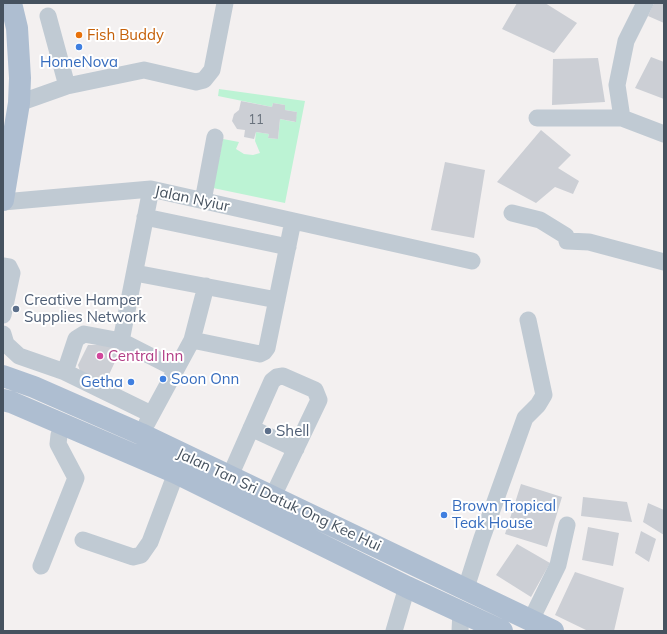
<!DOCTYPE html>
<html>
<head>
<meta charset="utf-8">
<style>
  body { margin:0 }
  #map { position:relative; width:667px; height:634px; overflow:hidden; background:#f3f0f0; font-family:Mulish,sans-serif }
  canvas { display:block }
  .frame { position:absolute; inset:0; border:4px solid #46525f; pointer-events:none }
</style>
</head>
<body>
<div id="map">
<canvas width="667" height="634"></canvas>
<div class="frame"></div>
</div>
<script>
const c = document.querySelector('canvas').getContext('2d');
c.lineJoin = 'round';
function fillPath(path, color) { c.fillStyle = color; c.fill(path, 'evenodd'); }
const poly = rows => new Path2D(rows.map(r => 'M' + r).join(''));
function stroke(path, color, width, dash) { c.strokeStyle = color; c.lineWidth = width; c.lineCap = dash ? 'butt' : 'round'; c.setLineDash(dash || []); c.stroke(path); }
function drawText(font, color, halo, rows, align = 'center') {
  c.font = font + ' Mulish,sans-serif'; c.lineWidth = 4; c.setLineDash([]); c.textBaseline = 'middle'; c.strokeStyle = halo; c.fillStyle = color; for (const [text, x, y, turn = 0] of rows) {
    c.save(); c.translate(x, y); c.rotate((+turn || 0) * Math.PI / 180); c.textAlign = isNaN(turn) ? turn : align; if (halo) c.strokeText(text, 0, 0); c.fillText(text, 0, 0); c.restore();
  }
}
fillPath(poly([
  [219,89,305,101,285,203,213,188,223,139,239,142,236,149,244,154,253,155,260,153,255,141,256,132,269,134,268,138,278,139,280,119,295,122,297,112,285,110,285,105,273,103,272,107,218,96]
]), '#bcf3d4');
fillPath(poly([
  [517,3,545,3,577,23,554,53,502,29],
  [654,3,664,3,664,23,648,16],
  [651,57,664,62,664,99,635,88],
  [598,58,605,102,552,105,553,59],
  [241,101,272,107,273,103,285,105,285,110,297,112,296,122,280,119,278,139,268,138,269,134,256,132,254,139,244,137,245,130,237,129,232,121,234,114,239,110],
  [541,130,571,155,558,168,579,181,573,194,555,187,536,203,497,182],
  [445,162,485,170,474,238,431,230],
  [88,345,117,345,122,347,105,383,80,371,78,365],
  [521,484,562,497,547,547,505,534],
  [583,497,627,502,632,522,581,516],
  [648,503,664,510,664,535,643,522],
  [588,527,619,533,613,566,582,560],
  [641,531,656,539,649,562,635,553],
  [517,544,550,563,531,597,496,575],
  [575,572,624,588,614,631,588,631,555,615]
]), '#cccfd5');
stroke(poly([
  [645,3,626,41,617,85,622,118,664,134],
  [48,16,67,86],
  [19,103,67,86,144,70,196,82,204,80,212,70,225,3],
  [537,118,622,118],
  [203,201,215,137],
  [3,202,151,189,472,261],
  [512,213,540,220,566,236,567,241,589,242,664,262],
  [145,217,288,247],
  [3,266,9,267,12,273,3,315],
  [135,273,277,300],
  [3,334,6,344,19,356,65,372,151,414],
  [192,340,260,354,264,352,267,348,293,221],
  [121,341,151,189],
  [65,372,76,339,84,334,121,341,176,369],
  [147,423,192,340,206,286],
  [251,428,296,449],
  [230,476,272,381,277,377,283,376,315,390,319,400,273,496],
  [83,540,133,557,141,555,150,542,176,473],
  [41,566,76,478,58,444,59,435,64,425],
  [466,588,482,538,525,418,538,405,544,395,528,320],
  [531,620,558,565,567,525],
  [394,631,407,587],
  [460,631,461,611]
]), '#c0cad3', 17);
stroke(poly([
  [3,200,19,103,20,78,17,28,11,3],
  [3,376,34,387,141,434,553,631],
  [3,400,11,402,176,473,407,587,502,631]
]), '#aebed1', 22);
for (const [x, y, r, color] of [
  [79,35,4,"#e8710a"],
  [79,47,4,"#3f7fe0"],
  [16,309,4,"#5c6f8a"],
  [100,356,4,"#d1479c"],
  [163,379,4,"#3f7fe0"],
  [131,382,4,"#3f7fe0"],
  [268,431,4,"#5c6f8a"],
  [444,515,4,"#3f7fe0"]
]) { const dot = new Path2D(); dot.arc(x, y, r, 0, 2 * Math.PI); c.fillStyle = color; c.fill(dot); stroke(dot, '#fff', 1.5); }
drawText('13px', '#68717c', null, [
  ["11",256,120]
]);
drawText('15px', '#c56008', '#fff', [
  ["Fish Buddy",87,35]
], 'left');
drawText('15px', '#366cbe', '#fff', [
  ["HomeNova",79,62,"center"],
  ["Soon Onn",171,379],
  ["Getha",123,382,"right"],
  ["Brown Tropical",452,506],
  ["Teak House",452,523]
], 'left');
drawText('15px', '#46525f', '#fff', [
  ["Jalan Nyiur",192,199,12],
  ["Jalan Tan Sri Datuk Ong Kee Hui",279,500,25]
]);
drawText('15px', '#4e5e75', '#fff', [
  ["Creative Hamper",24,300],
  ["Supplies Network",24,317],
  ["Shell",276,431]
], 'left');
drawText('15px', '#b23c85', '#fff', [
  ["Central Inn",108,356]
], 'left');
</script>
</body>
</html>
